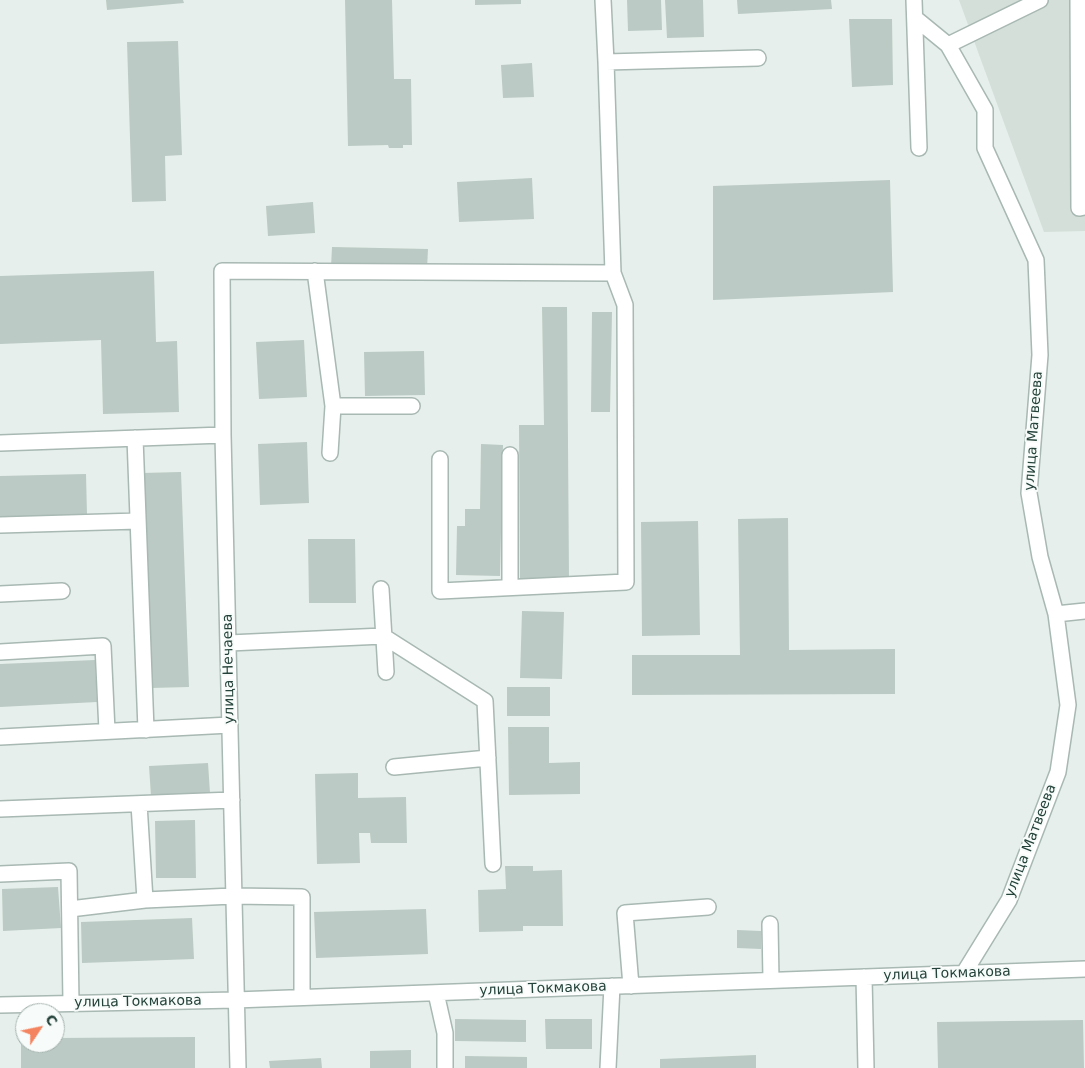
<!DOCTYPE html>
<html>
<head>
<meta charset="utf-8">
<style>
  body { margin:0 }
  #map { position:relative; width:1085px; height:1068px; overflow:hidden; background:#e6efeb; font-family:"DejaVu Sans",sans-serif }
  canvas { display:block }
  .north { position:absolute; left:15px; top:1003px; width:50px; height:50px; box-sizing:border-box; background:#f7fbf9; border:1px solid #a3b1ad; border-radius:50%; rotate:56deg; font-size:14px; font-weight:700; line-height:20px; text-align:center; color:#24423a }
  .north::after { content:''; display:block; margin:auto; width:18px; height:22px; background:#f4845f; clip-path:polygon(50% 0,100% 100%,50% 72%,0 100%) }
</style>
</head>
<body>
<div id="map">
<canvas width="1085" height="1068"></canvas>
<div class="north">С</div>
</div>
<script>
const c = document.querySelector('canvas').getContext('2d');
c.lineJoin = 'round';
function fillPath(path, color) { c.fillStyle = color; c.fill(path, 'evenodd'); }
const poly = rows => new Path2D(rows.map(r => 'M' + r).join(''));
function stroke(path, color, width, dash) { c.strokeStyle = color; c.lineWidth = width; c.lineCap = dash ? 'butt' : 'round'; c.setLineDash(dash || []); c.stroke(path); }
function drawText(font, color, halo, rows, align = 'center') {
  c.font = font + ' "DejaVu Sans",sans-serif'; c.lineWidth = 4; c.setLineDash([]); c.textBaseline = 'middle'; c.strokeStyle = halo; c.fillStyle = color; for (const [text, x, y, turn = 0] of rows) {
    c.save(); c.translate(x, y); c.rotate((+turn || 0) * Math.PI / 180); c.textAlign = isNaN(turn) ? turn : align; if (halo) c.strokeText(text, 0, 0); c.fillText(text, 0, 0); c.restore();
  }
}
fillPath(poly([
  [959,0,1085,0,1085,231,1044,232]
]), '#d4dfda');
fillPath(poly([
  [106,0,183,0,184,3,107,10],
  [345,0,392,0,394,79,411,79,412,145,403,145,403,148,389,148,388,145,348,146],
  [475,0,521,0,521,4,475,5],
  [627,0,661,0,662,30,628,31],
  [665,0,703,0,704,37,667,38],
  [737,0,831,0,832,9,738,14],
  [849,19,892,19,893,85,852,87],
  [178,41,182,155,165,156,166,201,132,202,127,42],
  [532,63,534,97,503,98,501,65],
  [532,178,534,219,459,222,457,182],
  [890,180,893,292,713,300,713,186],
  [313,202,315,233,268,236,266,206],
  [332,247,428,249,427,269,331,267],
  [154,271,156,342,177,341,179,412,103,414,101,340,0,344,0,276],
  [542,307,567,307,569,580,520,581,519,425,544,425],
  [592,312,612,312,610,412,591,412],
  [304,340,307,397,259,399,256,342],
  [424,351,425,395,365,396,364,352],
  [307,442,309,503,260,505,258,444],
  [481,444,503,445,500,576,456,575,457,526,465,526,465,509,480,509],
  [181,472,189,687,150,688,142,473],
  [86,474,87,515,0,517,0,476],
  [788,518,789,650,895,649,895,694,632,695,632,655,740,655,738,519],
  [698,521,700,635,642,636,641,522],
  [308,539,355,539,356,603,309,603],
  [522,611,564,612,562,679,520,678],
  [95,660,97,702,0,707,0,664],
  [507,687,550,687,550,716,507,716],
  [508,727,549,727,549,763,580,762,580,794,509,795],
  [208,763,210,793,151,796,149,766],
  [358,773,358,798,406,797,407,843,371,843,370,833,359,833,360,863,317,864,315,774],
  [195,820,196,878,156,878,155,821],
  [505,866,533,866,533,871,562,870,563,926,523,926,523,931,479,932,478,890,506,889],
  [58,887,61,928,3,931,2,889],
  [426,909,428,954,316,958,314,912],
  [192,918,194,959,82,963,81,922],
  [737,930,761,931,761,949,737,948],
  [455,1019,526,1020,526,1042,455,1041],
  [545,1019,592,1019,592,1049,546,1049],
  [1083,1020,1084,1068,938,1068,937,1022],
  [195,1037,195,1068,21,1068,21,1038,25,1038,25,1043,55,1043,55,1038],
  [411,1050,411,1068,370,1068,370,1051],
  [756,1055,756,1068,660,1068,660,1059],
  [465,1056,527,1057,527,1068,465,1068],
  [321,1058,322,1068,270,1068,269,1061]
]), '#bbcac4');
const minor = poly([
  [603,0,606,62],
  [914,0,919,148],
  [1078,0,1079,208,1085,207],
  [915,18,948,45,985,110,985,148,1036,260,1040,355,1029,493,1040,557,1056,614,1068,705,1058,772,1009,900,964,973],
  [948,45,1040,0],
  [315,271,333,406,412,406],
  [135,438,146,730],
  [0,443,223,435],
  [330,453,333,406],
  [510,455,510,587],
  [440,459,440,591,626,582,625,305,613,273,606,62,758,58],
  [0,525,138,521],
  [381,589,386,672],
  [0,594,62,591],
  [1056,614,1085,611],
  [229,643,383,636,485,701,493,864],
  [0,652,103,646,107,731],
  [0,737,230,725],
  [394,767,488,758],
  [139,804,145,900],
  [0,809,232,800],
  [0,874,69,871,71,1003],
  [70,909,145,900,233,896,302,897,302,997],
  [770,924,771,980],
  [864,977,866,1068],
  [631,986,625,913,708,907],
  [436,993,445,1033,445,1068],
  [0,1005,235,1000,1085,969],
  [238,1068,223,435,222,271,613,273],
  [608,1068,612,986]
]);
stroke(minor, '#a8b8b2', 18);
stroke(minor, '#fff', 15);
drawText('14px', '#24423a', '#f7fbf9', [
  ["улица Матвеева",1034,431,-86],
  ["улица Нечаева",229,669,-91],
  ["улица Матвеева",1031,841,-69],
  ["улица Токмакова",947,974,-2],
  ["улица Токмакова",543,989,-2],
  ["улица Токмакова",138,1002,-1]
]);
</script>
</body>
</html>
